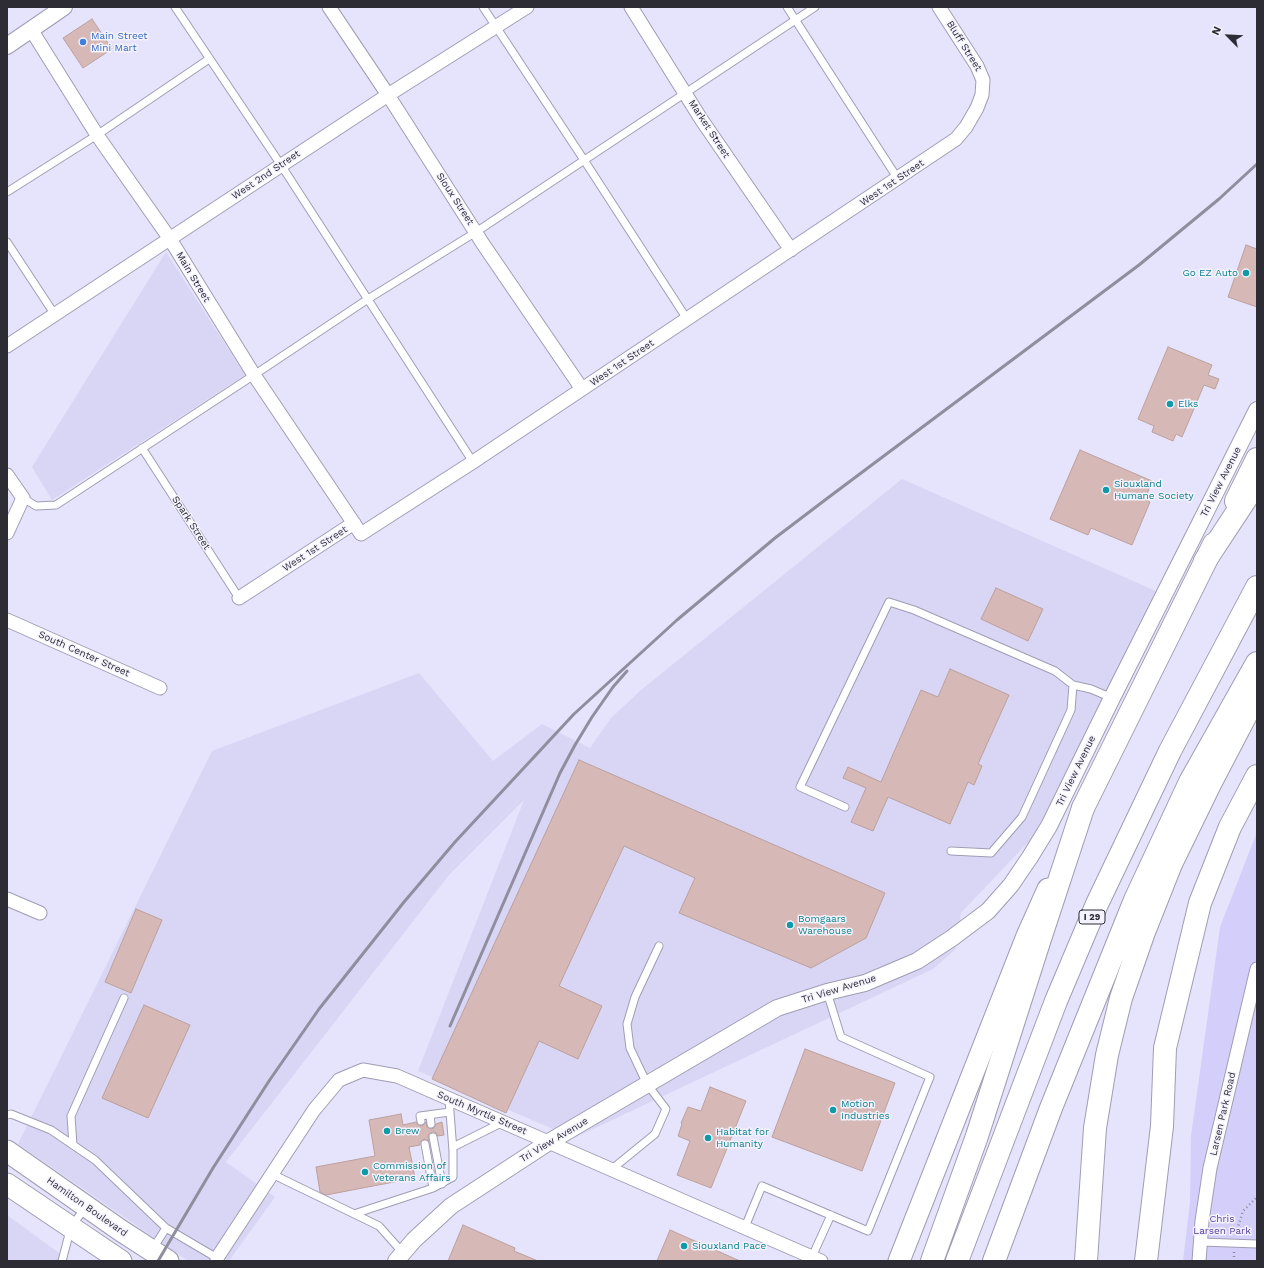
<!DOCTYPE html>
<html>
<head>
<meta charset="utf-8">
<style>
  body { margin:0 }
  #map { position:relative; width:1264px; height:1268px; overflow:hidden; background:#e6e3fc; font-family:"Work Sans",sans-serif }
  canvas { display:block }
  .frame { position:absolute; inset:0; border:8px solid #2d2c35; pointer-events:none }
  .north { position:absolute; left:1208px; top:16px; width:40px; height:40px; -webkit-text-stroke:3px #f4f2fd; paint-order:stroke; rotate:294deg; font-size:11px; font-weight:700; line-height:16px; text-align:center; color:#2d2c35 }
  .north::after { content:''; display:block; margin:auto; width:14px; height:18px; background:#2d2c35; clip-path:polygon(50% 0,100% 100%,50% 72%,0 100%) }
</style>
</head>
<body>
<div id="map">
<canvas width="1264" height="1268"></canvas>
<div class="frame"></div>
<div class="north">N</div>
</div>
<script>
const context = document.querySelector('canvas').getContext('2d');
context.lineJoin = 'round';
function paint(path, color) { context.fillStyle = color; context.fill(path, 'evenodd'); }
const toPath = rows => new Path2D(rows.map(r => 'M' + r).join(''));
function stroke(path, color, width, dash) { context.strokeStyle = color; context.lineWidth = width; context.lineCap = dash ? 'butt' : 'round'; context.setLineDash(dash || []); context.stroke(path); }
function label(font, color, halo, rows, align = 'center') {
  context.font = font + ' "Work Sans",sans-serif'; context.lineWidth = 3; context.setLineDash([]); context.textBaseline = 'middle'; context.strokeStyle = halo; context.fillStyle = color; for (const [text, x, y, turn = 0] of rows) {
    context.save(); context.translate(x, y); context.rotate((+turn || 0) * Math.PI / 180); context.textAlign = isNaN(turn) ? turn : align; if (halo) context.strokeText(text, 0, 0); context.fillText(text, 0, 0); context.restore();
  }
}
paint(toPath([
  [166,252,245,375,52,500,32,467],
  [902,479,1158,592,1033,837,961,913,956,949,933,969,574,1138,418,1071,524,800,449,875,226,1162,275,1197,229,1261,188,1261,18,1144,212,751,419,673,493,761,542,724,590,748,611,718,641,690],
  [7,1215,70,1261,7,1261]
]), '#d9d6f5');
paint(toPath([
  [1257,832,1257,1261,1183,1261,1190,1202,1191,1136,1220,927]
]), '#d4cffa');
const building = toPath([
  [92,19,112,49,83,68,63,38,92,19],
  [1246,245,1257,249,1257,307,1228,297,1246,245],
  [1168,347,1212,365,1208,375,1219,379,1215,389,1204,385,1182,437,1176,434,1173,441,1152,432,1154,426,1138,419,1168,347],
  [1080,450,1152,481,1145,499,1150,502,1132,545,1091,528,1088,535,1050,519,1080,450],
  [996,588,1043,609,1028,641,981,619,996,588],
  [950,669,1009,695,978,764,982,766,974,785,968,782,950,824,888,797,873,831,851,822,866,788,843,778,848,767,881,782,921,690,938,697,950,669],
  [579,760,885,893,866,938,811,968,679,913,695,878,624,846,559,986,602,1006,578,1059,539,1041,506,1113,432,1079,579,760],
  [136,909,162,920,131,993,105,982,136,909],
  [144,1005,190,1025,148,1118,102,1098,144,1005],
  [805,1049,895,1083,862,1171,772,1137,805,1049],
  [710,1087,746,1101,711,1188,677,1175,690,1141,678,1136,682,1124,681,1123,688,1107,701,1111,710,1087],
  [401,1114,403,1125,416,1122,418,1125,422,1126,426,1122,427,1127,431,1129,434,1128,436,1124,442,1122,444,1135,438,1136,435,1132,432,1132,428,1135,429,1141,424,1139,420,1142,420,1145,409,1147,415,1178,326,1195,320,1192,316,1167,375,1156,369,1120,401,1114],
  [463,1225,515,1248,514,1251,538,1261,448,1261,463,1225],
  [670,1230,740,1261,657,1261,670,1230]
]);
paint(building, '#d6b9b6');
stroke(building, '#bca09d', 1);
const service = toPath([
  [175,7,281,165,473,462],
  [483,7,584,160,687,319],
  [787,7,898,179],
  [7,192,97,135,209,59],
  [7,242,55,315],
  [142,448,239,598],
  [23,498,36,506,56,505,254,375,368,299,476,232,815,7],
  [1073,685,1091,689,1112,698],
  [845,807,800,787,889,602,914,610,1055,671,1073,685,1071,710,1022,817,991,853,951,851],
  [7,1115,11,1114,51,1130,95,1160,166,1228,217,1258],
  [430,1115,431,1124],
  [421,1121,420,1116,450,1112],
  [433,1137,442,1184],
  [425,1144,433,1188],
  [73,1145,71,1116,124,998],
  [453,1147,503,1122],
  [612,1169,655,1134,666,1109,647,1084,630,1048,627,1024,635,997,659,946],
  [272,1174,379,1226,403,1253],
  [354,1214,433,1188,453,1177,453,1151,449,1099],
  [745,1227,762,1186,868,1231,930,1077,841,1037,827,992],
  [1201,1242,1257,1244],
  [152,1250,166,1228],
  [811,1259,831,1215],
  [62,1261,71,1227,85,1208]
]);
const minor = toPath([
  [329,7,388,95,483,244,582,389],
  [631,7,701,119,791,250],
  [32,31,97,135,170,239,254,375,361,534,473,462,956,139,966,127,977,108,982,95,983,80,977,66,939,7],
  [7,346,388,95,527,7],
  [7,475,23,498,7,533],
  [239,598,354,523],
  [7,620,160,688],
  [7,899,40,913],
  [217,1258,314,1110,339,1080,363,1070,397,1076,821,1261],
  [1199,1261,1202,1221,1210,1168,1257,969]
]);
const tertiary = toPath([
  [7,46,64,7],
  [396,1261,414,1240,451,1206,549,1142,777,1008,827,992,865,983,917,961,952,938,988,911,1011,885,1030,857,1049,826,1112,698,1257,410]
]);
const primary = toPath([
  [7,1151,120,1230,168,1261],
  [7,1184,121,1261],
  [899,1261,1027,936,1048,889]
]);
const trunk = toPath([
  [1236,501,1257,459],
  [1083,808,1214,544],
  [1146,1261,1162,1126,1165,1048,1200,903,1230,827,1257,776]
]);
const motorway = toPath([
  [1205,561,1257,482],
  [932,1261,977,1136,1039,942,1083,808],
  [957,1261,1056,1001,1097,904,1170,751,1257,587],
  [994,1261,1051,1108,1135,900,1190,782,1257,663],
  [1086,1261,1095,1128,1107,1055,1121,998,1144,932,1171,864,1210,784,1257,694]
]);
stroke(service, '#9f9db4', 9);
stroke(minor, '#9f9db4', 15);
stroke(tertiary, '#9f9db4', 18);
stroke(primary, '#9f9db4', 23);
stroke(trunk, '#9f9db4', 24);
stroke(motorway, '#9f9db4', 24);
stroke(toPath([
  [1236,1233,1243,1211,1257,1197],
  [1234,1261,1234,1252]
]), '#908ea0', 2.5, [1, 3]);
stroke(service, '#fff', 7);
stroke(minor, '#fff', 13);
stroke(tertiary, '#fff', 16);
stroke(primary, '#fff', 21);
stroke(trunk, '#fff', 22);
stroke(motorway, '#fff', 22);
stroke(toPath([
  [450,1026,560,773,575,745,592,717,613,687,627,671],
  [158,1261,213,1168,269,1081,319,1009,404,902,455,842,574,714,677,620,775,538,829,497,1139,265,1219,199,1257,164]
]), '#8f8d9e', 3);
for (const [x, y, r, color] of [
  [83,42,4,"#3f7fe0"],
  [1246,273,4,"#0f9aa8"],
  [1170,404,4,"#0f9aa8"],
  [1106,490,4,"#0f9aa8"],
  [790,925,4,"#0f9aa8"],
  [833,1110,4,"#0f9aa8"],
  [387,1131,4,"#0f9aa8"],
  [708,1138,4,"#0f9aa8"],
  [365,1172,4,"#0f9aa8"],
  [684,1246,4,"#0f9aa8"]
]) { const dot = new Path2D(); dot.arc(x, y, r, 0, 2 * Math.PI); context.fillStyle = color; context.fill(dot); stroke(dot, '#f4f2fd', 1.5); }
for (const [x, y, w] of [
  [1092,917,26]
]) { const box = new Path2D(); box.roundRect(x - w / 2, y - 7, w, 14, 3); context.fillStyle = '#f4f2fd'; context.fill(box); stroke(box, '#2d2c35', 1); }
label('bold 9px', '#2d2c35', null, [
  ["I 29",1092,917]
]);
label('10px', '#366cbe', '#f4f2fd', [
  ["Main Street",91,36],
  ["Mini Mart",91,48]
], 'left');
label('10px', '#2d2c35', '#f4f2fd', [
  ["Bluff Street",964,46,58],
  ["Market Street",709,129,57],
  ["West 2nd Street",266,175,-34],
  ["West 1st Street",892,183,-34],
  ["Sioux Street",455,199,57],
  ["Main Street",193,277,59],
  ["West 1st Street",622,363,-34],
  ["Tri View Avenue",1221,482,-63],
  ["Spark Street",191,523,57],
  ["West 1st Street",315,549,-33],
  ["South Center Street",84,654,24],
  ["Tri View Avenue",1076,771,-64],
  ["Tri View Avenue",839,989,-17],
  ["South Myrtle Street",482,1113,23],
  ["Larsen Park Road",1223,1114,-77],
  ["Tri View Avenue",554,1140,-31],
  ["Hamilton Boulevard",87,1207,35]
]);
label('10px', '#0d838f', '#f4f2fd', [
  ["Go EZ Auto",1238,273,"right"],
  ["Elks",1178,404],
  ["Siouxland",1114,484],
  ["Humane Society",1114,496],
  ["Bomgaars",798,919],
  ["Warehouse",798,931],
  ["Motion",841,1104],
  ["Industries",841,1116],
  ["Brew",395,1131],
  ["Habitat for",716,1132],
  ["Humanity",716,1144],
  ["Commission of",373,1166],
  ["Veterans Affairs",373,1178],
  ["Siouxland Pace",692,1246]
], 'left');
label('10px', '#553b9d', '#f4f2fd', [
  ["Chris",1222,1219],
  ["Larsen Park",1222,1231]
]);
</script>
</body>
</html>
